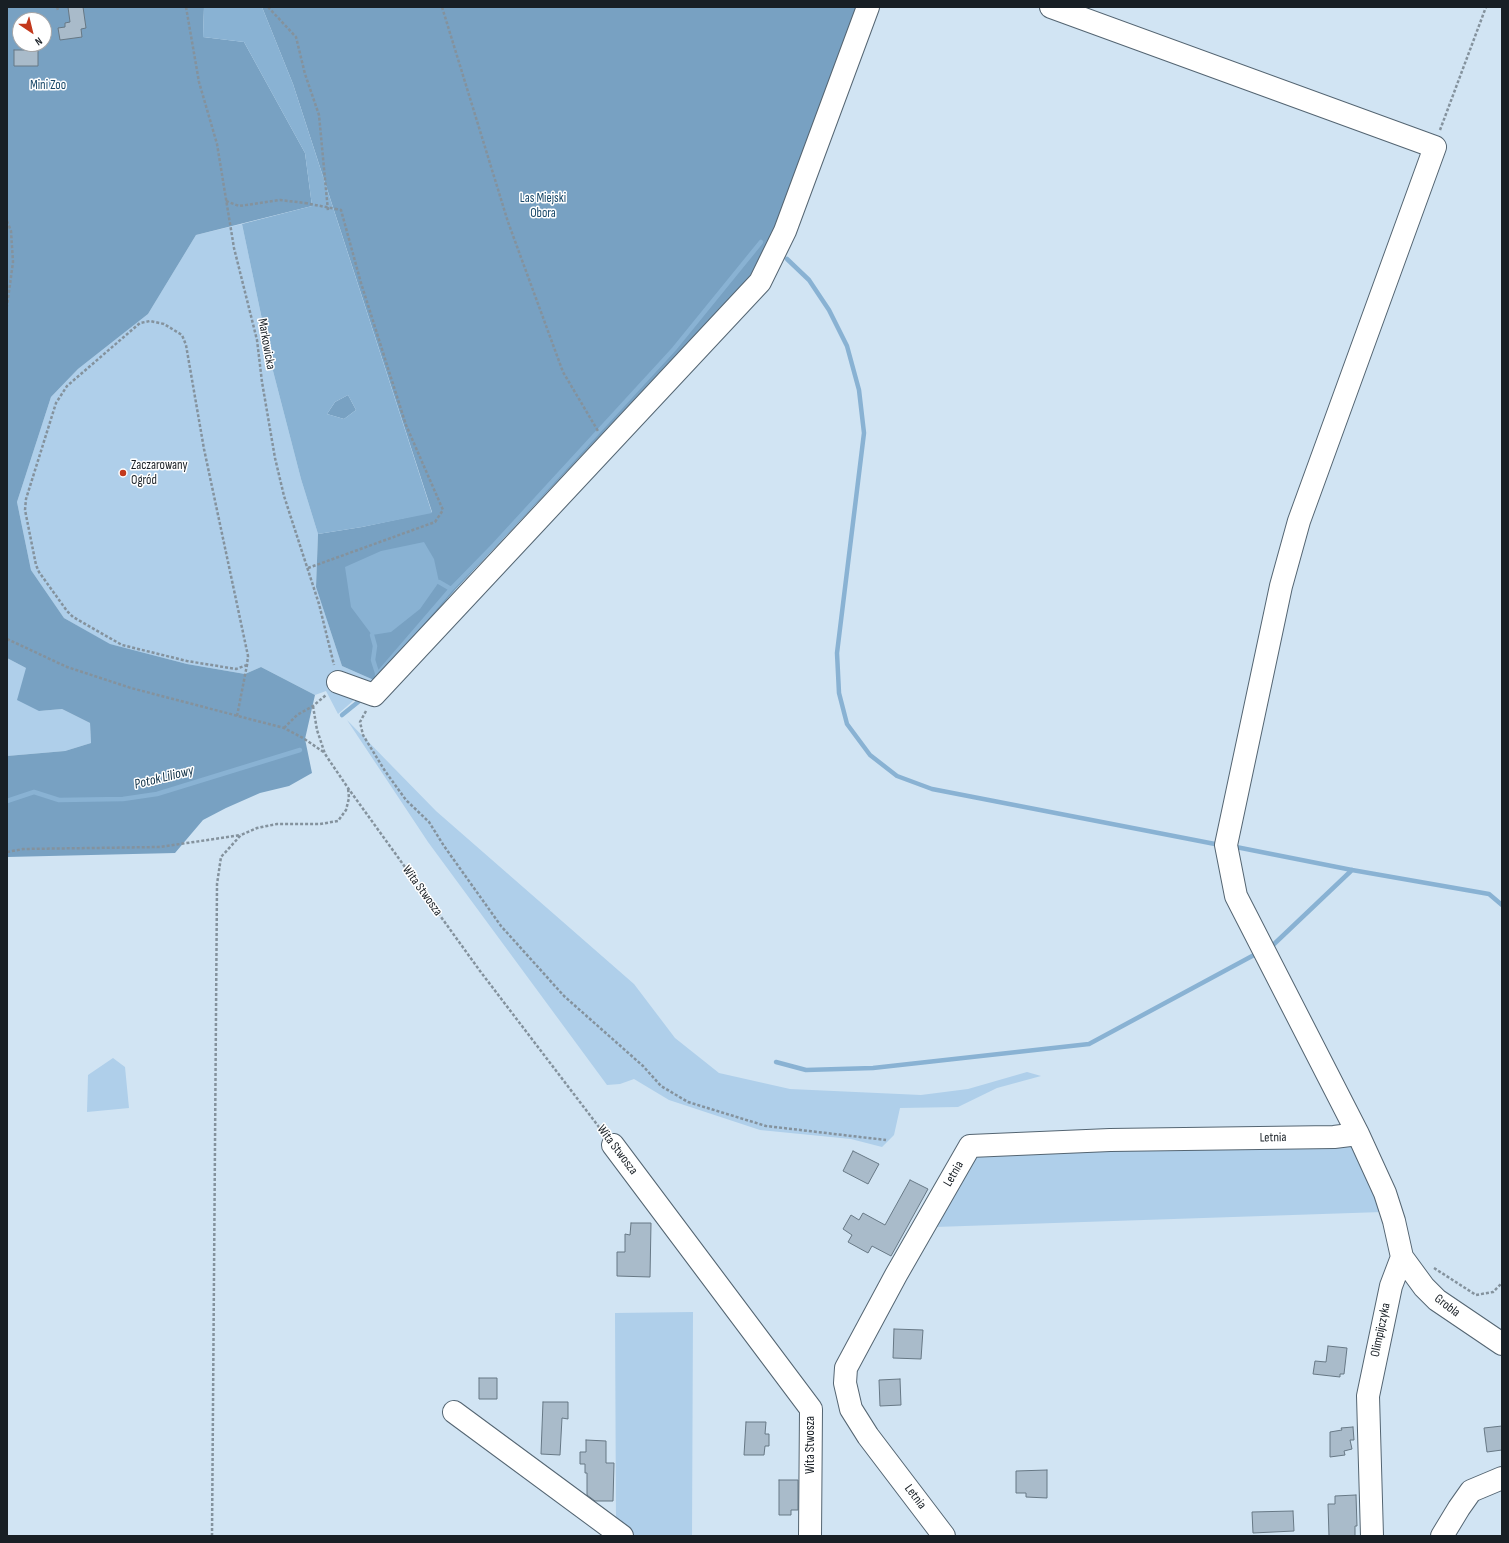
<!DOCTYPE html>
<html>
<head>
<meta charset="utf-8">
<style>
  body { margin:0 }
  #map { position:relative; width:1509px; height:1543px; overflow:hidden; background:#d1e4f3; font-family:"Sofia Sans Condensed",sans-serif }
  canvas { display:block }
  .frame { position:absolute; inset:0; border:8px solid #181f25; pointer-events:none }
  .north { position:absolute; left:12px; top:12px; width:40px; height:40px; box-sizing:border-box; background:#fff; border:1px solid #a3a5a8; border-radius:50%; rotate:145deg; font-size:11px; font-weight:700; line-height:16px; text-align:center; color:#181f25 }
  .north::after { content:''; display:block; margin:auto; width:14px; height:18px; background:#c3391d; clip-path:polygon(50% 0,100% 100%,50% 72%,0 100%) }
</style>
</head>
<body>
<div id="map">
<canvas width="1509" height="1543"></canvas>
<div class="frame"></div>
<div class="north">N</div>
</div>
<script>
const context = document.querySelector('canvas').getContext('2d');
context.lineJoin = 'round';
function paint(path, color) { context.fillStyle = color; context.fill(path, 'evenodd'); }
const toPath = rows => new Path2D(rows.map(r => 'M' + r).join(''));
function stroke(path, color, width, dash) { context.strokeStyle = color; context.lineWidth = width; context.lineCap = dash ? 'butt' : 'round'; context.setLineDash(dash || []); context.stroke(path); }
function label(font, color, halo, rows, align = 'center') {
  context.font = font + ' "Sofia Sans Condensed",sans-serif'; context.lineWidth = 3; context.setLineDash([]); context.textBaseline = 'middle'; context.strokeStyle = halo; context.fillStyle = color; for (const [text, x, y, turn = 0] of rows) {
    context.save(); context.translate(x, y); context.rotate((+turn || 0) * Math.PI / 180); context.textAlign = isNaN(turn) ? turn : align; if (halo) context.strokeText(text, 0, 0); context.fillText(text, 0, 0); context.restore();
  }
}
paint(toPath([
  [242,224,272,367,301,479,318,534,316,587,342,666,376,681,338,714,326,691,315,695,261,667,245,674,187,664,109,644,64,618,31,570,17,502,51,397,78,369,148,314,196,235],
  [7,658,26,668,39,711,62,709,90,723,91,743,65,751,7,756],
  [347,720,436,811,634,984,675,1038,719,1073,790,1089,921,1095,968,1089,1027,1072,1041,1076,997,1088,958,1107,900,1108,894,1135,882,1147,851,1139,760,1130,669,1100,634,1079,620,1084,607,1085,428,842],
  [113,1058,125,1067,129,1108,87,1112,88,1075],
  [1351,1144,1382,1212,935,1227,979,1152],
  [693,1312,692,1536,633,1536,616,1523,615,1313]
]), '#afcfea');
paint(toPath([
  [7,7,204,7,203,37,244,42,305,153,312,206,196,235,148,314,78,369,51,397,17,502,31,570,64,618,110,644,187,664,245,674,261,667,315,695,305,739,312,773,289,786,260,793,226,808,203,820,175,853,7,857,7,756,65,751,91,743,90,723,62,709,39,711,17,700,26,668,7,658],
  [20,20,44,20,44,44,20,44],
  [262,7,860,7,786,238,455,590,376,681,342,666,316,587,318,534,362,527,432,512,293,84],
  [348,395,356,410,344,419,327,414,335,402]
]), '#78a1c2');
paint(toPath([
  [204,7,262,7,293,84,432,513,362,527,318,534,301,479,272,367,242,224,312,206,305,153,244,42,203,37],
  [348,395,356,410,344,419,327,414,335,402],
  [424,542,434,559,439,582,420,609,391,632,372,635,351,607,345,567,381,551]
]), '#89b2d3');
stroke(toPath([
  [787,259,809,280,829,310,847,346,859,390,864,433,837,653,839,693,847,724,870,755,897,776,932,789,1215,844],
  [439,582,451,589,494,545,674,349,761,242],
  [372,635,375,646,373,660,378,676],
  [377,675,451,589],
  [342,715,363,698],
  [7,801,34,792,59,800,123,799,157,794,300,750],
  [1236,847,1352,870,1489,894,1502,905],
  [1272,946,1352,870],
  [776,1062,806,1070,873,1068,1089,1044,1254,955]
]), '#89b2d3', 4.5);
const building = toPath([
  [68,7,83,7,86,28,81,29,82,37,60,40,58,28,65,27,65,23,70,22,68,7],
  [14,50,38,50,38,66,14,66,14,50],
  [853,1151,879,1164,868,1184,843,1171,853,1151],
  [910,1180,928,1189,891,1256,872,1246,868,1253,848,1242,852,1235,843,1229,851,1215,859,1220,863,1213,885,1225,910,1180],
  [631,1223,651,1223,650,1277,617,1276,617,1252,625,1252,625,1234,630,1235,631,1223],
  [894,1329,923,1330,921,1359,893,1358,894,1329],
  [1328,1346,1347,1348,1344,1374,1340,1374,1340,1377,1313,1374,1315,1361,1326,1362,1328,1346],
  [479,1378,497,1378,497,1399,479,1399,479,1378],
  [900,1379,901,1405,880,1406,879,1380,900,1379],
  [543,1402,568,1402,568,1419,562,1418,560,1455,541,1454,543,1402],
  [746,1422,766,1422,765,1434,769,1434,769,1446,765,1446,764,1455,744,1455,746,1422],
  [1502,1426,1502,1450,1487,1452,1484,1428,1502,1426],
  [1353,1427,1354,1440,1350,1440,1352,1449,1344,1451,1345,1455,1330,1457,1330,1432,1342,1430,1341,1428,1353,1427],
  [586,1440,606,1441,606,1463,614,1463,613,1501,595,1501,587,1495,587,1473,585,1473,585,1464,580,1464,580,1452,586,1452,586,1440],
  [1047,1470,1047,1498,1026,1497,1026,1493,1016,1493,1016,1471,1047,1470],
  [779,1480,798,1480,798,1510,791,1510,791,1515,779,1515,779,1480],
  [1356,1495,1357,1526,1355,1526,1355,1536,1329,1536,1328,1504,1335,1504,1335,1496,1356,1495],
  [1293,1511,1294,1531,1253,1533,1252,1512,1293,1511]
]);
paint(building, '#a9bbca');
stroke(building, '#677885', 1);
const minor = toPath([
  [1051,7,1435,147,1299,521,1281,586,1226,845,1236,896,1358,1134,1385,1193,1394,1221,1402,1257,1391,1286,1368,1396,1372,1536],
  [338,682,374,695,760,282,785,231,868,7],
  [613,1145,811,1409,810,1536],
  [1402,1257,1424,1287,1437,1300,1502,1344],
  [454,1412,622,1536],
  [944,1536,868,1436,851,1409,845,1383,846,1368,896,1275,970,1146,1110,1140,1334,1137,1358,1134],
  [1442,1536,1459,1508,1471,1491,1502,1478]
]);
stroke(minor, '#546572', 24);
stroke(toPath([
  [57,7,58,10],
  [186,7,199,82,217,144,234,248,257,340,262,382,275,458,284,496,319,604,334,665],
  [268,7,296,37,305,74,319,115,328,211],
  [442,7,508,222,563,372,598,431],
  [1440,130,1486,7],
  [226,201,239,206,280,200,305,203],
  [7,221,11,231,13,262,7,306],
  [308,568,435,522,443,510,406,425,361,283,341,210,336,209],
  [7,639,67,667,131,688,284,728,303,738,325,753],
  [313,706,317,730,325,754,348,788,480,971,602,1131],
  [366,711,360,722,363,735,385,771,406,800,429,822,444,846,501,926,564,996,643,1066,661,1086,688,1102,766,1126,886,1140],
  [237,716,247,665,248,656,204,449,186,345,182,335,164,324,150,321,140,323,67,386,56,403,26,499,25,510,36,565,39,572,67,611,73,617,122,645,187,661,236,669,247,665],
  [284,728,297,715,313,706,326,695],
  [7,852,23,849,160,847,241,835],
  [1434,1268,1476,1295,1493,1292,1502,1283],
  [212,1536,217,884,221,857,241,835,257,828,277,824,320,824,338,821,346,810,349,798,348,788]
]), '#84929d', 2.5, [3, 2]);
stroke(minor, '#fff', 22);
stroke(toPath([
  [305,203,336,209]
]), '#84929d', 2.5, [3, 2]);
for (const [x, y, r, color] of [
  [123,473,4,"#c3391d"]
]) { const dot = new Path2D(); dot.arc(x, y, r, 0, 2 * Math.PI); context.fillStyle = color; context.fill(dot); stroke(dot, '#fff', 1.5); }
label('13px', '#184869', '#fff', [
  ["Mini Zoo",48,86],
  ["Las Miejski",543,199],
  ["Obora",543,214]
]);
label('13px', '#181f25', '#fff', [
  ["Markowicka",266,344,80],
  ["Wita Stwosza",422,891,54],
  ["Letnia",1273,1138,-1],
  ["Wita Stwosza",617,1150,53],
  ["Letnia",954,1174,-60],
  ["Grobla",1447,1306,37],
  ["Olimpijczyka",1381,1330,-78],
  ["Wita Stwosza",811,1445,-90],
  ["Letnia",915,1497,53]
]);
label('13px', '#181f25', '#fff', [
  ["Zaczarowany",131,466],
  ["Ogród",131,481]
], 'left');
label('italic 14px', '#0a2c43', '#fff', [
  ["Potok Liliowy",164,778,-14]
]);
</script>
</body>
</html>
